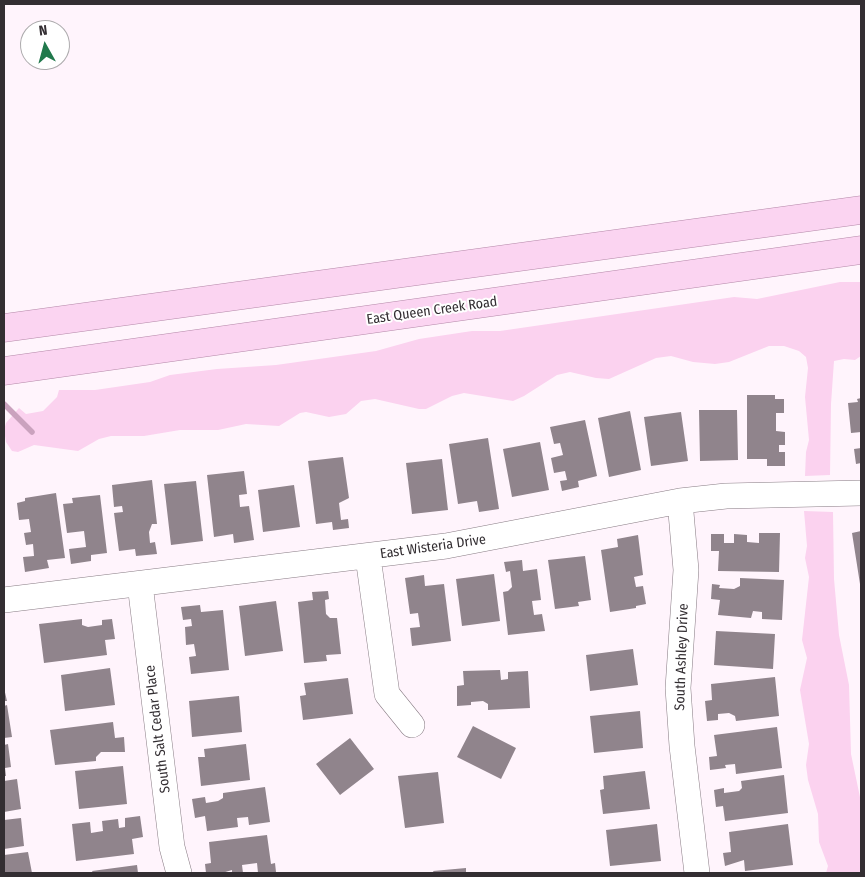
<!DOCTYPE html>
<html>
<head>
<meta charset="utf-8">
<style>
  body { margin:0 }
  #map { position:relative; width:865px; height:877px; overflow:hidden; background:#fff4fc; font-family:"Fira Sans Condensed",sans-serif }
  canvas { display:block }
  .frame { position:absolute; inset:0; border:5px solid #332e32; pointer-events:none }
  .north { position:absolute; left:20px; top:20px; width:50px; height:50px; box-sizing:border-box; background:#fff; border:1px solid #adabad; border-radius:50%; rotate:353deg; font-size:14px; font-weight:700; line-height:20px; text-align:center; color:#332e32 }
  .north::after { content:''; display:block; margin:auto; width:18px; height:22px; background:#21794c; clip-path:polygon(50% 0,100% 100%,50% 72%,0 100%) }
</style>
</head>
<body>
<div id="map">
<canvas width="865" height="877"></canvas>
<div class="frame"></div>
<div class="north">N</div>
</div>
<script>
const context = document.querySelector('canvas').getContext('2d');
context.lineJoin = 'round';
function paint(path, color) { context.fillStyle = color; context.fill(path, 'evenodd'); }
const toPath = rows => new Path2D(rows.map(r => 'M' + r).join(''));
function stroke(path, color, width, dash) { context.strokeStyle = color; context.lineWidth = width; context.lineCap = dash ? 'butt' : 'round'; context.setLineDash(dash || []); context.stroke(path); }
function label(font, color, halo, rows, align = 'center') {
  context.font = font + ' "Fira Sans Condensed",sans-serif'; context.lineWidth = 4; context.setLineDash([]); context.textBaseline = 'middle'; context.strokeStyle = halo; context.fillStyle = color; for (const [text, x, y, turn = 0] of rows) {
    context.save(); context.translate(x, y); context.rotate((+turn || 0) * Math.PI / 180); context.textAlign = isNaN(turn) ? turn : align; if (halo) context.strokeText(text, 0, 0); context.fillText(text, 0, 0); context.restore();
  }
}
paint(toPath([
  [840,282,861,282,861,356,855,360,844,359,834,361,831,404,830,475,805,476,806,452,809,440,805,397,808,368,806,357,799,351,784,346,769,346,729,362,715,364,693,362,671,356,656,358,609,379,596,378,570,372,557,375,524,396,513,401,464,393,452,396,426,409,419,409,375,399,361,401,346,414,329,417,306,412,300,413,279,426,246,424,218,430,180,430,144,436,111,436,99,439,78,451,34,445,18,452,12,451,6,442,4,430,6,423,19,408,26,414,43,411,57,397,59,390,95,390,150,382,170,375,217,369,276,365,376,351,419,339,472,331,500,331,734,297,757,299],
  [804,511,833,512,834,579,839,635,849,685,851,754,861,802,861,873,826,873,828,866,819,842,818,814,808,780,806,765,809,744,800,690,807,658,802,640,809,577,805,558,807,546]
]), '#fbd2ef');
stroke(toPath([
  [4,404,32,432]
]), '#caa2be', 5.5);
paint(toPath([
  [747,395,775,395,775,399,784,399,784,413,776,413,776,431,785,432,785,445,779,445,779,452,785,452,785,466,767,466,767,459,747,459],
  [861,398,861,432,851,433,848,403,858,402,857,399],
  [699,410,737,410,738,460,700,461],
  [630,411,641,470,609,477,598,418],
  [681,412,688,461,651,466,644,417],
  [585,420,597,476,578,481,579,487,562,491,560,481,567,480,565,471,554,473,551,458,563,455,560,443,554,444,550,427],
  [488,438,499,509,479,512,477,501,458,504,449,444],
  [540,442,549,490,512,497,503,449],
  [861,448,861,463,856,464,854,449],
  [343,457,349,498,339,503,341,520,348,519,349,528,333,530,332,522,316,524,308,461],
  [442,459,448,510,412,514,406,463],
  [244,471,247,494,239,495,240,507,249,506,254,540,234,543,233,534,214,537,207,475],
  [152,480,157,524,152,524,149,532,150,543,155,542,157,554,136,556,135,549,119,551,114,513,123,512,122,506,114,507,112,485],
  [196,481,203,541,171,545,164,484],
  [294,485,300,527,263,532,258,490],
  [56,493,65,558,47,560,49,568,25,572,23,557,34,556,33,544,26,545,24,533,31,532,29,519,19,520,17,503,25,501,25,498],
  [100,495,107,553,91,555,91,561,71,564,69,549,86,547,84,531,67,533,63,504,73,503,72,498],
  [861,531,861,584,860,584,852,533],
  [759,533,780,533,779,572,718,571,719,551,711,551,711,534,724,534,724,543,734,543,734,534,747,535,747,542,759,543],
  [638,535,643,575,634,577,636,587,643,586,646,604,636,606,636,608,610,612,601,550,618,547,617,539],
  [585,556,591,600,578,602,579,606,555,609,548,560],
  [522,560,523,571,537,569,541,600,532,601,534,615,542,614,545,631,508,635,503,592,508,591,512,587,510,571,506,572,504,562],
  [494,574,500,621,462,626,456,579],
  [424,575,425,586,444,584,451,641,412,646,410,628,420,627,418,613,410,614,405,578],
  [740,578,784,580,782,620,762,619,762,612,753,611,751,618,718,615,720,600,711,599,712,584,720,585,719,588,734,589,740,586],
  [328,591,329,599,325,600,326,614,330,618,337,618,341,654,326,655,327,661,304,663,298,602,313,600,312,592],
  [276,601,283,651,245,656,239,606],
  [200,605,201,612,223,610,229,670,191,674,189,657,196,656,194,644,186,645,185,627,192,626,191,619,183,620,181,607],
  [82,619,82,625,88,627,102,625,102,620,112,619,115,639,105,640,107,655,44,663,39,624],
  [716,631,775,634,773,669,714,665],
  [633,649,638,685,590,691,586,655],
  [110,668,115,705,65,711,61,675],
  [500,670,501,680,508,679,508,672,528,671,530,708,488,710,488,704,483,701,471,702,471,705,457,706,457,686,464,685,463,671],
  [775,677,779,716,736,721,735,716,729,713,718,714,718,720,707,721,705,701,712,700,711,684],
  [348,678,353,714,303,720,300,696,306,695,304,683],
  [4,688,7,701,4,701],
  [239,696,242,732,192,737,189,701],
  [7,705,12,737,4,738,4,706],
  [640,711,643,748,594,753,590,716],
  [113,722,115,738,124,737,125,752,101,752,96,757,96,761,55,765,50,730],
  [473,726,516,748,501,779,457,757],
  [777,727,782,768,736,774,735,764,725,765,726,768,710,770,709,757,717,756,714,735],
  [350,738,374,769,340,795,316,764],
  [8,744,11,767,5,768,6,776,4,776,4,745],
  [246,744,250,780,201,786,198,757,205,757,204,749],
  [123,766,127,804,79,809,75,771],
  [645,771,650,809,603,814,600,790,604,789,603,776],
  [438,772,444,823,405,828,398,776],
  [784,775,788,813,725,821,723,806,716,807,714,790,724,788,724,793,739,791,742,788,741,781],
  [17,779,21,809,4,812,4,781],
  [265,787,270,822,249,825,248,817,237,818,238,827,207,831,205,816,195,818,192,799,205,797,206,803,218,801,223,798,223,793],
  [140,816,143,837,132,839,134,854,76,861,72,824,90,822,91,833,103,831,102,821,118,819,119,828,125,827,125,818],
  [21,818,24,846,4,849,4,820],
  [657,824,661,861,610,866,606,830],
  [788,824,793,865,745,871,744,860,725,866,723,853,731,852,729,832],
  [267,835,271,864,275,863,276,872,258,873,257,863,242,865,243,873,232,873,232,870,222,873,206,873,205,864,211,863,209,842],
  [28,852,32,873,4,873,4,855],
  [137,865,138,873,93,873,92,871],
  [466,868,466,873,434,873,433,871]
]), '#90848c');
const minor = toPath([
  [680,501,686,570,678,688,682,746,697,873],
  [368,557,387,694,412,725],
  [140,584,172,847,179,873],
  [4,600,446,546,680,501,726,496,861,493]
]);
const major = toPath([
  [4,328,861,210],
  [4,371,861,250]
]);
stroke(minor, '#887c84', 26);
stroke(major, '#b488a8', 29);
stroke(minor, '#fff', 25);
stroke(major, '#fbd4f1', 28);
label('14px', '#332e32', '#fff', [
  ["East Queen Creek Road",432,311,-8],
  ["East Wisteria Drive",433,547,-8],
  ["South Ashley Drive",682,657,-88],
  ["South Salt Cedar Place",158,729,-97]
]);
</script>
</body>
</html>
